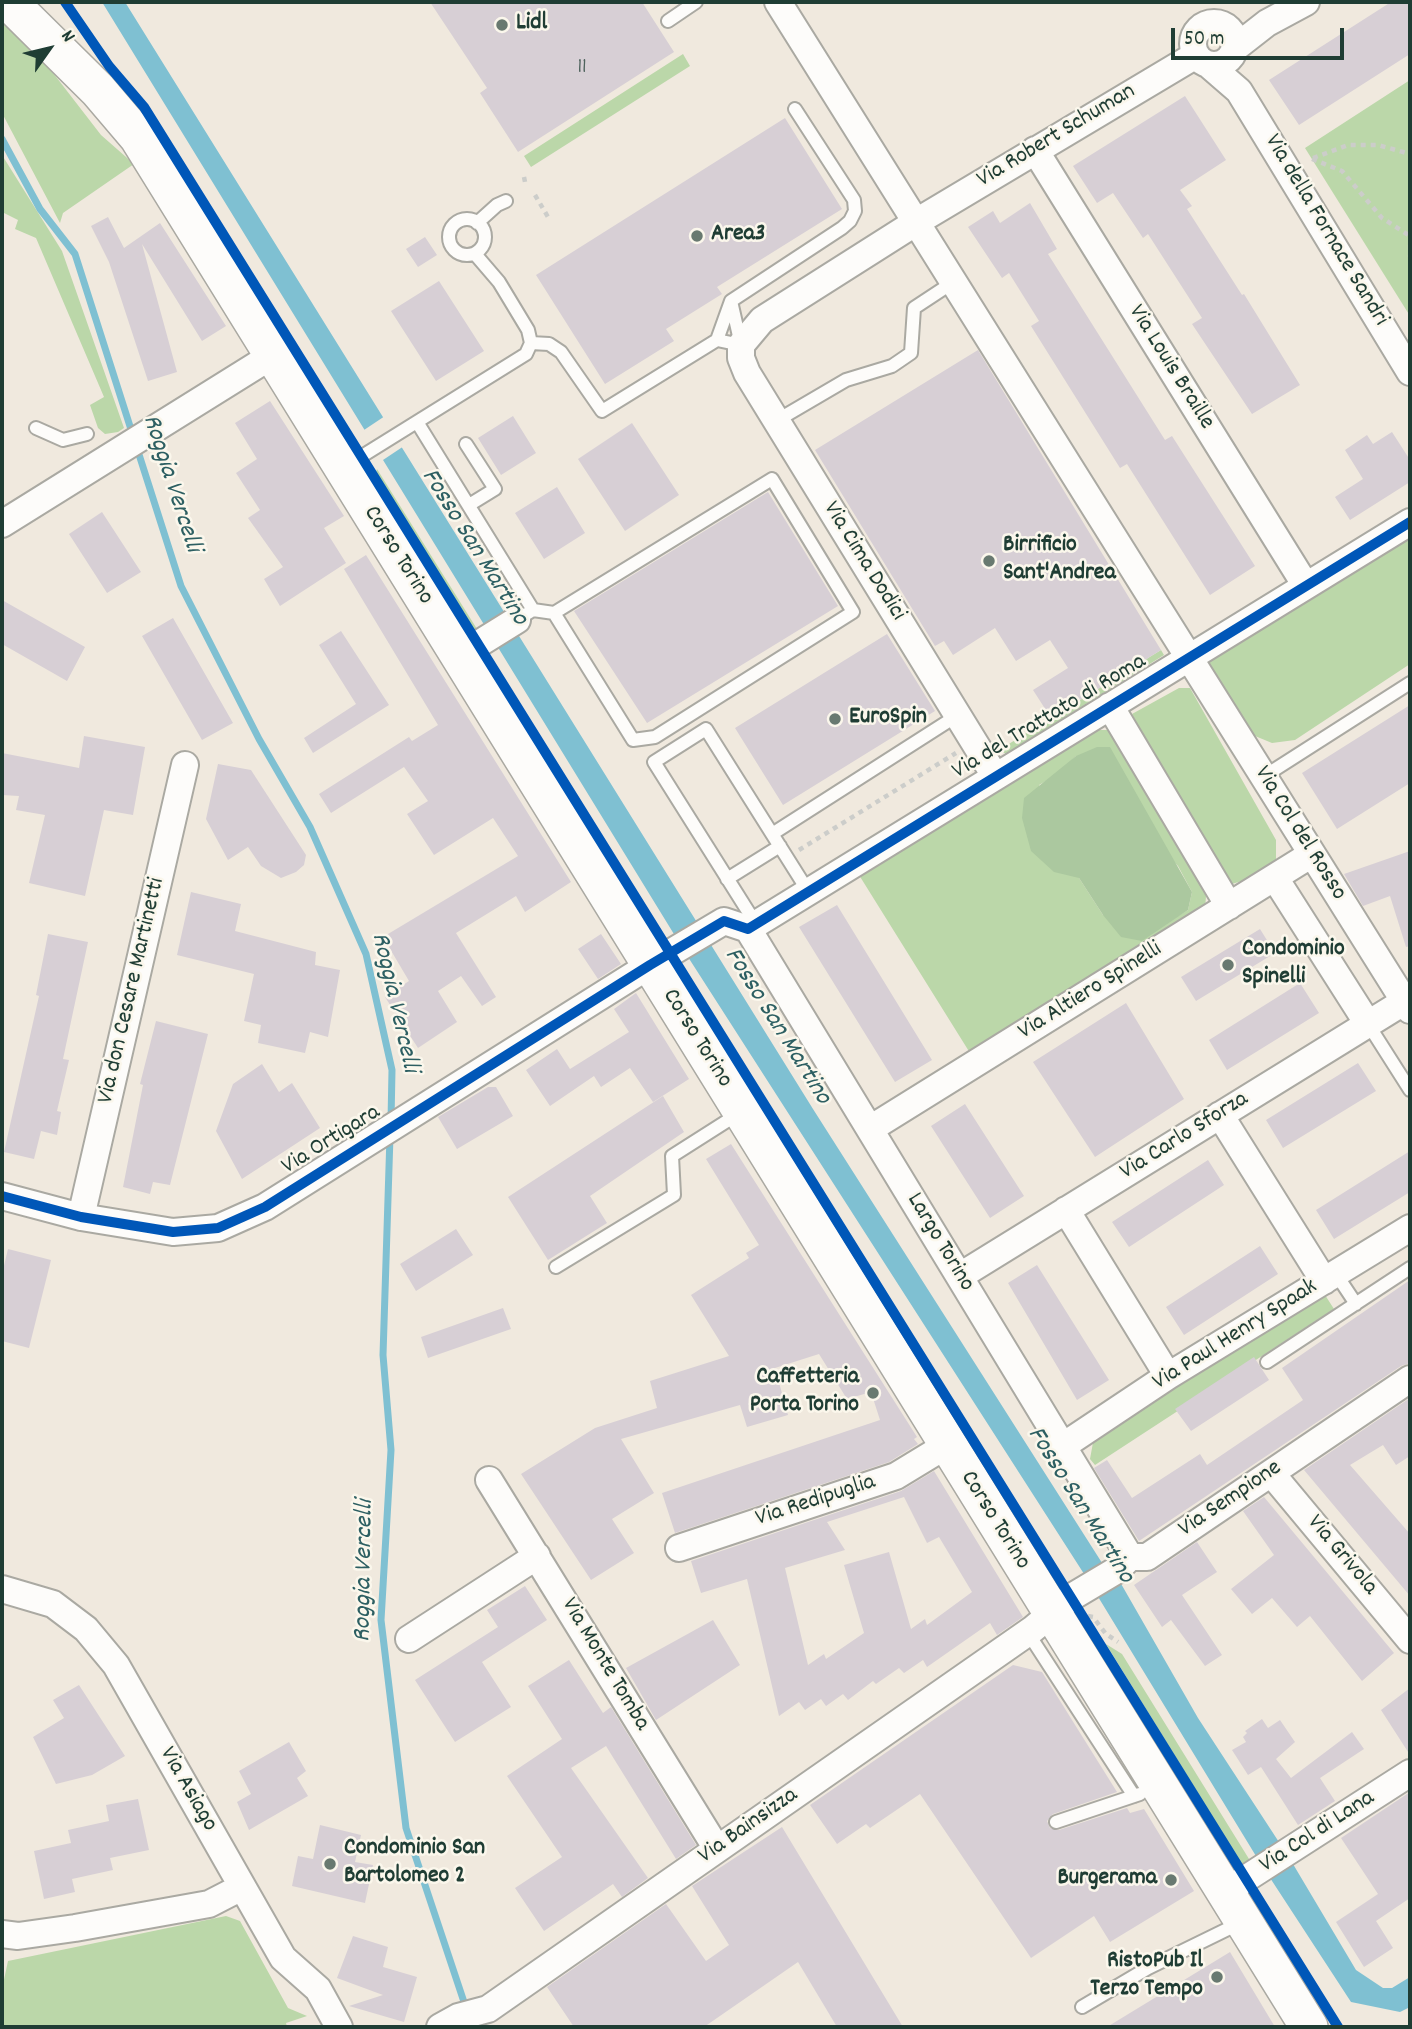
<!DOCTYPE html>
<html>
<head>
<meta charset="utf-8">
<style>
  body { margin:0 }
  #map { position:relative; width:1412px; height:2029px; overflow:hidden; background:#f0e9de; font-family:Dekko,sans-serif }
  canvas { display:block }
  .frame { position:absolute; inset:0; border:4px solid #1f3d34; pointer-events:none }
  .north { position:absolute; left:14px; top:14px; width:70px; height:70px; -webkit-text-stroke:5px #fbf7ec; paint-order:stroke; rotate:56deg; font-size:19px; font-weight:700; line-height:28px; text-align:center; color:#1f3d34 }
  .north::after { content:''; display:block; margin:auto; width:24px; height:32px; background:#1f3d34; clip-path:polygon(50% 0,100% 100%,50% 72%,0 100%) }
  .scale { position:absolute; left:1171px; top:28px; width:173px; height:32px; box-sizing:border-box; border:4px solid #1f3d34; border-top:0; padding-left:9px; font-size:21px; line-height:24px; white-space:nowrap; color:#1f3d34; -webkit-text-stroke:5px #fbf7ec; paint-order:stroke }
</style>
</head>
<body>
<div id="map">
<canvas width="1412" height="2029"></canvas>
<div class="frame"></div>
<div class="north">N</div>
<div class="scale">50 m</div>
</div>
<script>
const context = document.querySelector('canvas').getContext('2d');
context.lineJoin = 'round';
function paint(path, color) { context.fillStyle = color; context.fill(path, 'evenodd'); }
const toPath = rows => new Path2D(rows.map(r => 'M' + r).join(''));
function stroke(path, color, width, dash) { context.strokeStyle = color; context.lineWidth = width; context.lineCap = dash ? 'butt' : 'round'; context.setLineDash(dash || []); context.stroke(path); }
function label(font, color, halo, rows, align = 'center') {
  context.font = font + ' Dekko,sans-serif'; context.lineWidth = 5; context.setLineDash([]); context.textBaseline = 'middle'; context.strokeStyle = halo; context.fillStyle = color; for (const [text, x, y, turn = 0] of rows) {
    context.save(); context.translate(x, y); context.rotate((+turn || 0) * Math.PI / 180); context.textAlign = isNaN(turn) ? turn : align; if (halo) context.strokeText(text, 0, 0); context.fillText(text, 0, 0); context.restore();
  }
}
paint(toPath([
  [2,22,50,69,101,135,134,164,63,213,60,223,2,113],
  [683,54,690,66,531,167,524,156],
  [1410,80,1410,316,1305,148],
  [2,155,62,251,124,428,118,432,105,434,98,428,90,405,104,397,36,238,15,229,18,220,2,212],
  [377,469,477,629,475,631,376,472],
  [1410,538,1410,664,1295,740,1272,743,1255,736,1233,709,1207,660],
  [1161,650,1164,655,1006,754,999,750],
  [1179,688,1190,688,1276,840,1276,862,1248,879,1232,884,1218,871,1132,714],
  [1092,730,1110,730,1119,741,1206,896,1205,910,970,1053,859,875],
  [1076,756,1178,866,1192,892,1188,910,1168,922,1103,915,1079,878,1039,785,1058,774],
  [1325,1295,1334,1309,1095,1465,1090,1459,1094,1437],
  [1106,1644,1122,1654,1254,1867,1244,1868],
  [226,1916,240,1921,288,2008,307,2016,286,2023,287,2027,2,2027,2,1989,8,1961]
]), '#bbd7a9');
paint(toPath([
  [1097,747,1110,747,1192,892,1188,910,1142,941,1121,937,1103,915,1079,878,1054,872,1031,851,1022,818,1024,798,1076,756]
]), '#abc89f');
paint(toPath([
  [102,2,125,2,813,1109,1104,1566,1116,1575,1198,1718,1290,1859,1356,1970,1383,1988,1392,1988,1410,1977,1410,2007,1400,2012,1351,2002,1259,1861,1086,1577,688,957]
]), '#7fc0d2');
paint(toPath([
  [385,416,404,446,380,462,361,432]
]), '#f0e9de');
stroke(toPath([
  [2,139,40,209,75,254,181,586,259,739,310,827,366,954,392,1070,391,1121],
  [390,1136,383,1355,391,1450,381,1620,406,1828,466,2008]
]), '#7fc0d2', 7);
paint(toPath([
  [430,2,642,2,674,52,518,152,480,93,487,88],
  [1391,2,1410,2,1410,54,1299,125,1269,80],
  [1185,96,1226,160,1180,190,1192,206,1187,209,1242,295,1244,294,1300,385,1252,414,1192,324,1202,318,1148,234,1143,238,1113,193,1097,203,1073,166],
  [785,118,842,209,717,287,722,294,666,329,674,341,605,384,536,275],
  [1030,203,1057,249,1048,254,1165,440,1172,436,1255,566,1210,595,1127,464,1120,468,1031,326,1039,321,1009,273,1002,278,968,227,993,211,1000,223],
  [108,217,124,248,160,223,226,326,202,341,142,244,177,372,148,381,109,262,91,226],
  [425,237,437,255,418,267,406,249],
  [439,281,484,351,436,381,391,311],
  [978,350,1161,650,1051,718,1033,690,1068,668,1050,640,1016,661,995,628,953,655,944,641,935,646,815,450],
  [270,401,344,516,324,528,346,563,280,606,264,579,283,567,248,518,260,510,236,473,257,459,235,423],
  [513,416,536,453,501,475,478,438],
  [632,423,679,495,625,531,578,459],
  [1392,432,1410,460,1410,482,1350,520,1335,497,1363,479,1345,450,1367,435,1373,444],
  [557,487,585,533,544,559,515,513],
  [768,492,838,606,647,723,574,611],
  [102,512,141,572,107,593,69,534],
  [366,555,571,882,525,912,516,896,456,933,496,997,482,1006,461,976,438,991,457,1022,418,1048,385,997,409,981,383,937,518,856,493,818,434,855,407,814,428,801,404,767,331,813,319,794,409,737,412,741,438,725,344,569],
  [2,600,85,647,67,681,2,644],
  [173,618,233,723,202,740,142,636],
  [341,631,389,705,313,753,304,738,356,704,319,645],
  [887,634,935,711,783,805,735,728],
  [1410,705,1410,783,1337,829,1302,773],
  [84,736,145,747,133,815,104,810,85,896,29,883,45,815,16,810,19,796,2,795,2,753,79,768],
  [218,764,251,770,306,855,304,865,296,872,281,878,261,866,248,847,228,860,206,819],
  [1410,851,1410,946,1406,947,1390,896,1363,906,1344,874],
  [191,892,241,904,235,931,316,952,315,965,340,970,328,1037,310,1032,305,1053,258,1043,261,1025,244,1021,254,974,177,955],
  [837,905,932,1060,895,1082,799,927],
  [1260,929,1275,953,1196,1001,1181,977],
  [48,934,88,942,63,1059,69,1060,57,1111,61,1112,57,1135,41,1131,34,1159,4,1152,39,996,36,995],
  [601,934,621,964,598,979,578,949],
  [1300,983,1319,1013,1227,1070,1209,1040],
  [636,993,689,1079,653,1102,630,1068,601,1087,594,1076,550,1106,526,1070,557,1049,570,1069,629,1032,614,1009],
  [1126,1003,1184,1099,1095,1157,1033,1062],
  [156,1021,208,1034,170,1185,153,1182,150,1194,123,1187,143,1085,140,1084],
  [1358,1063,1376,1091,1283,1148,1266,1120],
  [262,1064,279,1092,292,1083,320,1128,242,1179,216,1131,233,1084],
  [488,1087,496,1087,513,1116,457,1149,438,1117],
  [663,1096,684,1132,590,1196,607,1223,548,1260,508,1197],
  [965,1104,1024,1196,990,1218,931,1126],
  [731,1144,917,1437,914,1439,918,1444,889,1462,675,1533,662,1493,880,1420,871,1392,847,1399,819,1354,775,1368,788,1415,747,1427,740,1405,621,1439,654,1493,612,1519,634,1553,591,1580,521,1474,595,1428,657,1408,650,1381,729,1356,691,1295,749,1258,746,1253,759,1245,706,1159],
  [1410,1151,1410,1192,1334,1239,1316,1210],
  [1208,1160,1224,1185,1129,1247,1112,1222],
  [456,1229,473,1255,416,1291,400,1264],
  [1260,1246,1278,1274,1184,1335,1166,1307],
  [8,1249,51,1260,29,1348,2,1341,2,1274],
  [1037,1265,1109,1380,1077,1400,1008,1283],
  [1410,1280,1410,1363,1401,1366,1139,1541,1094,1468,1107,1460,1132,1498,1200,1454,1207,1465,1303,1400,1282,1368],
  [503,1308,511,1329,428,1358,421,1337],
  [1254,1357,1269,1380,1191,1431,1175,1409],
  [1410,1398,1410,1456,1396,1465,1383,1445,1350,1465,1410,1534,1410,1596,1304,1470],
  [934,1471,1023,1617,997,1635,990,1623,927,1667,923,1660,904,1673,899,1668,876,1684,873,1681,848,1700,843,1694,826,1706,821,1699,805,1710,799,1702,779,1716,747,1579,701,1593,691,1561,901,1491],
  [904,1497,927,1543,939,1537,972,1592,927,1625,925,1619,911,1629,889,1552,844,1565,864,1633,826,1659,824,1654,808,1665,785,1568,845,1550,827,1522],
  [1264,1497,1394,1653,1362,1681,1310,1616,1297,1627,1272,1598,1252,1614,1231,1589,1274,1555,1243,1511],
  [1197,1542,1217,1572,1182,1595,1222,1655,1205,1666,1171,1620,1162,1627,1134,1585],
  [525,1586,547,1620,482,1662,511,1707,455,1742,415,1680,498,1627,487,1610],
  [713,1620,740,1665,656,1720,626,1668],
  [569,1660,603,1713,611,1707,696,1845,676,1859,606,1746,571,1768,648,1878,622,1897,613,1884,544,1931,515,1888,562,1857,507,1776,562,1739,528,1686],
  [1013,1665,1042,1672,1117,1792,1053,1814,1047,1821,1050,1828,1059,1830,1127,1808,1130,1813,1144,1809,1194,1891,1110,1942,1094,1916,1031,1958,920,1794,870,1828,866,1824,837,1844,810,1805],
  [79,1685,125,1756,92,1775,56,1784,33,1737,64,1718,53,1700],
  [1410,1688,1410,1755,1381,1710],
  [1262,1719,1268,1728,1280,1720,1295,1742,1276,1759,1291,1778,1352,1732,1364,1749,1320,1778,1335,1801,1298,1825,1261,1767,1248,1775,1232,1750,1246,1742,1243,1737,1247,1733,1245,1731],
  [289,1742,306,1771,297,1778,308,1796,249,1830,237,1802,251,1794,239,1771],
  [1410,1792,1410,1898,1376,1921,1393,1948,1364,1967,1336,1922,1378,1894,1341,1838],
  [138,1799,149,1850,110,1858,113,1870,72,1879,75,1892,44,1899,34,1851,71,1843,68,1830,109,1821,106,1805],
  [320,1825,361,1835,355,1862,373,1865,365,1903,292,1886,298,1856,313,1859],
  [782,1827,903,2027,837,2027,798,1962,704,2027,574,2027,547,1987,666,1904,706,1961,729,1945,692,1886],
  [353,1936,388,1947,383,1967,417,1977,404,2022,349,2006,383,1995,337,1978],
  [1230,1952,1275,2027,1107,2027]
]), '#d7cfd5');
const lane = toPath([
  [668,21,696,2],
  '449 237a18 18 0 1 1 36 0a18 18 0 1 1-36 0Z',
  [477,223,497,205,506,201],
  [717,340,741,345,731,301],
  [531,343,549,344,561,352,602,411,717,340,731,301,842,228,850,221,855,211,854,200,795,109],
  [776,421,846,380,892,366,911,353,914,308,955,281],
  [417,422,533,610],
  [36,428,63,440,87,434],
  [466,444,495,489,469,505],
  [346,466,526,354,531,343,528,330,499,282,475,254],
  [517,620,533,610,554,613,633,740,655,737,853,612,772,479,554,613],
  [1263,777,1410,683],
  [772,834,958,715],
  [727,879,780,846],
  [756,924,654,762,706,729,808,891],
  [1368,1024,1410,1090],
  [556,1267,674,1195,672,1156,738,1114],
  [1336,1274,1356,1304],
  [1267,1362,1410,1268],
  [1028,1633,1134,1796],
  [1056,1822,1140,1794],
  [1082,2007,1148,1968,1240,1923]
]);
const street = toPath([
  [778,2,1410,1010],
  '1193 44a21 21 0 1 1 42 0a21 21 0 1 1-42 0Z',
  [1235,48,1267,23,1306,2],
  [1209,65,1239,91,1410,372],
  [1035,150,1306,586],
  [2,524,273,355],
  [459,656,517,620],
  [1110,706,1229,906],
  [995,776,747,373,741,358,741,345,762,320,918,221,1196,55],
  [1275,878,1368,1024],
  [748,929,1130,1557],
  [1220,1115,1324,1281],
  [870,1129,1312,854],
  [2,1196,81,1217,173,1232,218,1228,265,1207,650,965,724,921,748,929,1410,522],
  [1066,1210,1168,1376],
  [81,1217,185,765],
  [960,1276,1410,998],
  [1063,1446,1168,1376,1410,1228],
  [1271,1473,1410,1640],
  [489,1480,717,1849],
  [679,1548,896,1476,947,1445],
  [2,1589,53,1604,86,1629,116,1665,283,1958,318,1989,339,2027],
  [409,1639,537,1556],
  [1225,1892,1410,1773],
  [2,1934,18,1936,75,1928,209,1904,242,1887],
  [440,2027,458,2017,488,2009,1033,1629,1070,1598,1117,1570,1130,1557,1147,1557,1410,1379]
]);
const secondary = toPath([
  [9,2,98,90,138,137,1309,2027]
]);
stroke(lane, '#aaa9a2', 16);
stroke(street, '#aaa9a2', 30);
stroke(secondary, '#aaa9a2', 40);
stroke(toPath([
  [1313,158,1348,145,1378,145,1410,154],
  [1312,159,1342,171,1382,218,1410,236],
  [524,177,525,182],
  [535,195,548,217],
  [1410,245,1410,257],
  [799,850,956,753],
  [1088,1616,1093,1617,1106,1634,1118,1642]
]), '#cccdca', 4.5, [5, 5]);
stroke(lane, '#fdfcfa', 12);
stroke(street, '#fdfcfa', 26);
stroke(secondary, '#fdfcfa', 37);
stroke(toPath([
  [65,2,109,66,144,107,1338,2027],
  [2,1196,81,1217,173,1232,218,1228,265,1207,650,965,724,921,748,929,1410,522]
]), '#0057b8', 10);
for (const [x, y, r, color] of [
  [502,25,7,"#687970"],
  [697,236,7,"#687970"],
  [989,561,7,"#687970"],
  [835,719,7,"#687970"],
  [1228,965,7,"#687970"],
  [873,1393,7,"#687970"],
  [330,1864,7,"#687970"],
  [1171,1880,7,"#687970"],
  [1217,1977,7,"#687970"]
]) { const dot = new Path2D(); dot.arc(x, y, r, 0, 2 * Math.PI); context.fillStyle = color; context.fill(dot); stroke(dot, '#fbf7ec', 2.5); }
label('21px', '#4d625c', null, [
  ["11",582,69]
]);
label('bold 24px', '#1f3d34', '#fbf7ec', [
  ["Lidl",516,25],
  ["Area3",711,236],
  ["Birrificio",1003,547],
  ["Sant'Andrea",1003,575],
  ["EuroSpin",849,719],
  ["Condominio",1242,951],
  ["Spinelli",1242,979],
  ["Caffetteria",859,1379,"right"],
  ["Porta Torino",859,1407,"right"],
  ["Condominio San",344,1850],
  ["Bartolomeo 2",344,1878],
  ["Burgerama",1157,1880,"right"],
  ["RistoPub Il",1203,1963,"right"],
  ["Terzo Tempo",1203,1991,"right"]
], 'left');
label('24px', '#1f3d34', '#fbf7ec', [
  ["Via Robert Schuman",1057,137,-31],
  ["Via della Fornace Sandri",1325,231,59],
  ["Via Louis Braille",1170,368,58],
  ["Corso Torino",397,556,58],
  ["Via Cima Dodici",863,562,58],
  ["Via del Trattato di Roma",1050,718,-31],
  ["Via Col del Rosso",1299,834,58],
  ["Via don Cesare Martinetti",133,991,-77],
  ["Via Altiero Spinelli",1091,992,-32],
  ["Corso Torino",696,1039,58],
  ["Via Carlo Sforza",1185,1137,-32],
  ["Via Ortigara",332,1141,-32],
  ["Largo Torino",939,1243,59],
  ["Via Paul Henry Spaak",1236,1336,-32],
  ["Via Sempione",1231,1500,-34],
  ["Via Redipuglia",816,1502,-18],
  ["Corso Torino",994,1521,58],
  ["Via Grivola",1341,1556,50],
  ["Via Monte Tomba",604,1665,59],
  ["Via Asiago",187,1790,60],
  ["Via Bainsizza",749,1827,-35],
  ["Via Col di Lana",1318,1833,-33]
]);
label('italic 26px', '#2d5f62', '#fbf7ec', [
  ["Roggia Vercelli",170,484,72],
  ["Fosso San Martino",473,548,58],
  ["Roggia Vercelli",393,1003,77],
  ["Fosso San Martino",776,1027,58],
  ["Fosso San Martino",1079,1506,58],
  ["Roggia Vercelli",366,1571,-89]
]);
</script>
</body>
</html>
